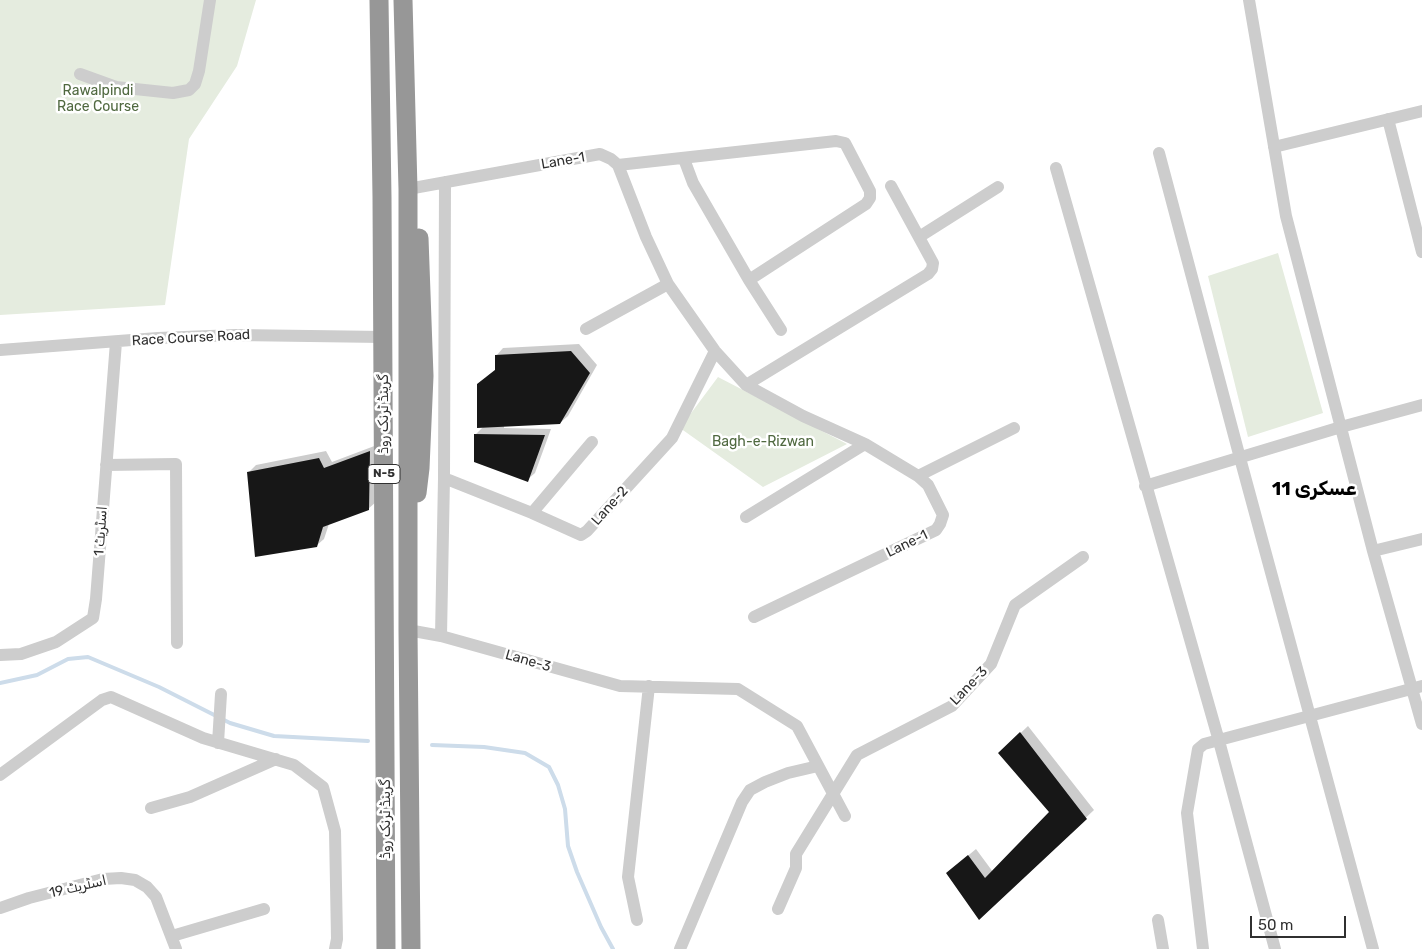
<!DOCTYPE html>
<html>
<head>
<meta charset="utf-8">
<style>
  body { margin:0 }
  #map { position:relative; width:1422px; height:949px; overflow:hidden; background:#fff; font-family:Rubik,sans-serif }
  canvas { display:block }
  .scale { position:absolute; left:1250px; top:916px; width:96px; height:22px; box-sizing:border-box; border:2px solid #303030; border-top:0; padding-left:6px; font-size:15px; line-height:18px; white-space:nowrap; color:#303030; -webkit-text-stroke:4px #fff; paint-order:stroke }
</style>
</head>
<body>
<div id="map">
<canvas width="1422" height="949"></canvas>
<div class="scale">50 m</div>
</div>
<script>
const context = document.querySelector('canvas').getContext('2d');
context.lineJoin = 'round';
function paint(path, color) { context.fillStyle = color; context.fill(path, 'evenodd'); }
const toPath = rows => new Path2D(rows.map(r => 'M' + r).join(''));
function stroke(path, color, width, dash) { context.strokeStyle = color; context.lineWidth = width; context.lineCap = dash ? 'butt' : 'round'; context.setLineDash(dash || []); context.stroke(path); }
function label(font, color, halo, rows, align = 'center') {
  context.font = font + ' Rubik,Cairo,sans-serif'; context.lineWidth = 5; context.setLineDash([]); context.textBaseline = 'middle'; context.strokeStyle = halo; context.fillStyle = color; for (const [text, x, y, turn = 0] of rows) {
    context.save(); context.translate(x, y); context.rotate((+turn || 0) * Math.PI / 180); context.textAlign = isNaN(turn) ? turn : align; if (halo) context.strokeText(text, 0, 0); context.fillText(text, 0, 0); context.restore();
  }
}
paint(toPath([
  [0,0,256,0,237,66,189,139,165,305,0,315],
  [1278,253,1323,413,1248,437,1208,276],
  [718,377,847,444,763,487,680,428]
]), '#e5ecdf');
paint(toPath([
  [579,344,597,365,568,416,560,423,504,425,504,428,551,429,535,473,527,480,475,435,484,426,486,377,496,369,496,356,503,348],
  [377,445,376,502,368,509,329,524,324,539,316,546,249,472,256,465,326,451,332,462],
  [1028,726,1094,810,979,919,947,873,976,849,993,872,1051,812,1007,746]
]), '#0003');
stroke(toPath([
  [0,683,37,675,68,659,88,657,159,687,230,723,274,736,368,741],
  [432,745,484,747,525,753,549,767,558,785,565,809,568,846,577,872,601,927,613,949]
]), '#cddcea', 4);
paint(toPath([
  [571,351,590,373,560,424,477,428,477,384,495,370,495,355],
  [474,434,545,435,528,482,474,462],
  [370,451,369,510,323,527,317,547,255,557,247,472,319,458,324,468],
  [1020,732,1087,819,979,920,946,873,968,855,985,878,1049,812,998,753]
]), '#171717');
stroke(toPath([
  [1249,0,1286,216,1373,551,1422,724],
  [80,74,116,87,173,93,189,90,195,84,199,71,210,0],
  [1388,119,1422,252],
  [1274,147,1422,111],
  [1159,153,1240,458,1373,949],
  [684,159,693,183,749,280,781,330],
  [618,165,836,141,845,143,870,191,870,198,866,204,749,280],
  [1056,168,1219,741,1275,949],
  [408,189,600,154,611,159,618,165,646,237,668,284,715,351,746,385,803,416,865,444,918,476,928,485,943,515,940,524,936,530,754,617],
  [919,237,998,187],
  [586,329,668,284],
  [0,350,158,338,236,335,383,337],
  [746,385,928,274,932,269,933,263,891,186],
  [106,465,176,464,177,643],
  [918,476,1014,428],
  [444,478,532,513,581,535,587,531,672,438,715,351],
  [1145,486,1341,427,1422,405],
  [532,513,592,442],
  [746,517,865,444],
  [1373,551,1422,539],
  [408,630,441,636,620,686,738,689,797,726,845,816],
  [441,636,444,478,445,182],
  [0,655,21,654,56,642,93,618,96,599,116,342],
  [218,743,221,694],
  [0,775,102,700,111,697,203,738,294,765,323,787,335,831,337,939,335,949],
  [151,808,190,797,276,759],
  [0,908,29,898,103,879,121,878,135,880,147,887,156,897,176,949],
  [778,909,796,868,796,854,857,755,952,706,991,664,1015,605,1083,557],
  [637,920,628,877,649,686],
  [1158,920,1163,949],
  [172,936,264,909],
  [680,949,742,802,750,790,765,782,788,773,818,766],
  [1203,949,1187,813,1198,749,1204,744,1422,686]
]), '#cdcdcd', 12);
stroke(toPath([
  [379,0,382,197,386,949],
  [403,0,408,189,408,630,411,949],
  [417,493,420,468,424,376,419,238]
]), '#979797', 19);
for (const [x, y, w] of [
  [384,474,32]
]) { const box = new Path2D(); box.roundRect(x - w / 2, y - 9.5, w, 19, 4); context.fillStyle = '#fff'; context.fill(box); stroke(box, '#303030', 1); }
label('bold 12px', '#303030', null, [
  ["N-5",384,474]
]);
label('14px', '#506940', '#fff', [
  ["Rawalpindi",98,91],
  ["Race Course",98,107],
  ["Bagh-e-Rizwan",763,442]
]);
label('14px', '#303030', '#fff', [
  ["Lane-1",563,161,-10],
  ["Race Course Road",191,338,-3],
  ["گرینڈ ٹرنک روڈ",384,414,-90],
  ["Lane-2",610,506,-48],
  ["اسٹریٹ 1",101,531,-86],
  ["Lane-1",907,544,-26],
  ["Lane-3",528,661,16],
  ["Lane-3",969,686,-46],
  ["گرینڈ ٹرنک روڈ",386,819,-90],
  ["اسٹریٹ 19",78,887,-13]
]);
label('bold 19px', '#000', '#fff', [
  ["عسکری 11",1314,490]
]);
</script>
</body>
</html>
